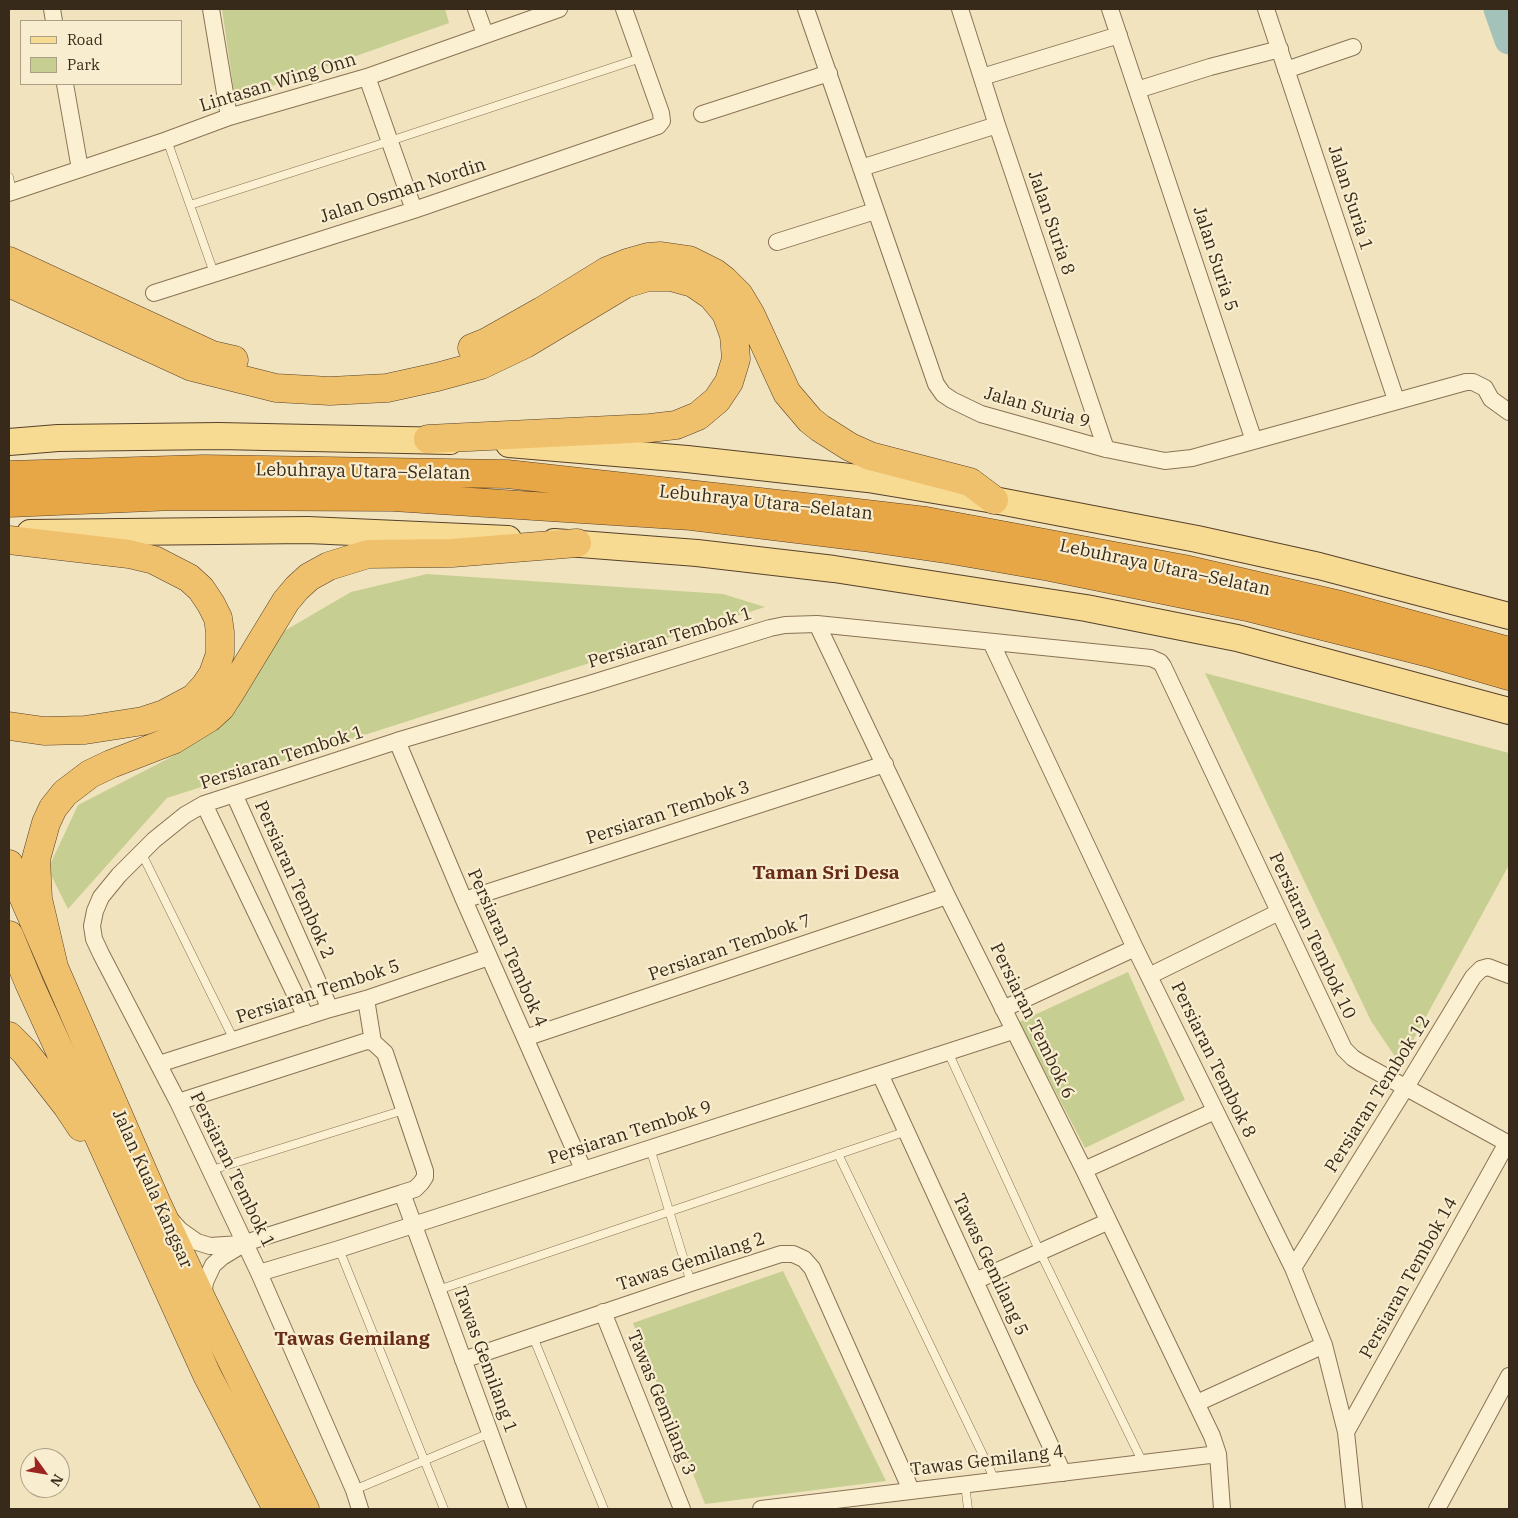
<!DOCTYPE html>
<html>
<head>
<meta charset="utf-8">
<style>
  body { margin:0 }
  #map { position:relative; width:1518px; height:1518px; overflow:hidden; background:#f1e3be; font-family:"IBM Plex Serif",serif }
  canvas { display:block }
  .frame { position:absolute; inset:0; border:10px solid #382a1b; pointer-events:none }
  .legend { position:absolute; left:20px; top:20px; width:162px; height:65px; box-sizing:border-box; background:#f8edce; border:1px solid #ab9f86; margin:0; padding:6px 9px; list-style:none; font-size:15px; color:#382a1b }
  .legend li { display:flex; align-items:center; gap:10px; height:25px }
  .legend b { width:25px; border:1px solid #ab9f86 }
  .north { position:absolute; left:20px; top:1448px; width:50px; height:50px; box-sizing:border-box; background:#f8edce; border:1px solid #ab9f86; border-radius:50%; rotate:122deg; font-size:14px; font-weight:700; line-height:20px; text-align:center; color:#382a1b }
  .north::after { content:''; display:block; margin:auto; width:18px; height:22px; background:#9d2521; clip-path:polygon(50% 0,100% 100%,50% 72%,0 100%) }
</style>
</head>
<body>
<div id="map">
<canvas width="1518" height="1518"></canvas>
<div class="frame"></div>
<ul class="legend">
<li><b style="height:6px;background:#f8db92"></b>Road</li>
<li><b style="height:14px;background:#c6cf91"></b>Park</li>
</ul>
<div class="north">N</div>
</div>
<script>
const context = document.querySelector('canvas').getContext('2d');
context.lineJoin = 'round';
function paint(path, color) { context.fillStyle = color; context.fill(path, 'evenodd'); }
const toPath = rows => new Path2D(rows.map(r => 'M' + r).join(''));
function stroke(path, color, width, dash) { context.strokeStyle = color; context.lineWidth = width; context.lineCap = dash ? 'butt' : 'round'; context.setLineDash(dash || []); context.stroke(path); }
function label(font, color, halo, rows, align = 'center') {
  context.font = font + ' "IBM Plex Serif",serif'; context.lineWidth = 4.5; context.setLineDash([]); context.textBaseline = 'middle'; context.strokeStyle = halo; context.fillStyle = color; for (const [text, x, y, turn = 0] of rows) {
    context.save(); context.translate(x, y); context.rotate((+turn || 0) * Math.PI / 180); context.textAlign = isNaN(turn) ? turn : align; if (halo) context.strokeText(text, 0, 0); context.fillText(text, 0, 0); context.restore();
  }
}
paint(toPath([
  [222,9,445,9,449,23,235,99],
  [427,574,723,594,765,607,167,798,68,909,48,869,78,805,177,754,236,711,279,634,351,592],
  [1205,673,1509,753,1509,865,1400,1064,1371,1021],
  [1128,972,1185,1100,1085,1148,1019,1022],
  [783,1271,886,1481,705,1504,633,1323]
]), '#c6cf91');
stroke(toPath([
  [1498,9,1509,40]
]), '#a2c2ba', 29);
const service = toPath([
  [167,140,214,273],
  [9,177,12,192],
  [190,205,390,141,641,58],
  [141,852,234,1040],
  [948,1052,1040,1252,1143,1463],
  [650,1148,691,1283],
  [838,1154,995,1480],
  [212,1170,404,1110],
  [339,1249,444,1509],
  [438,1290,907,1131],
  [533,1337,604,1509],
  [965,1484,968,1509],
  [354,1490,490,1433]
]);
const minor = toPath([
  [52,9,54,21],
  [211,9,229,117],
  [476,9,485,34],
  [806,9,936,384,943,394,952,400,981,414,1106,449,1165,461,1192,458,1466,382,1473,382,1485,388,1491,399,1509,412],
  [960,9,997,125,1106,449],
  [1110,9,1254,441],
  [1266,9,1396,400],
  [1286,70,1353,47],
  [367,77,414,210],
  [982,77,1119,35],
  [65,84,80,169],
  [1137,90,1210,67,1280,49],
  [702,114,829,73],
  [861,168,997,125],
  [9,193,167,140,229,117,367,77,559,9],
  [777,242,875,211],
  [154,293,414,210,658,126,662,121,661,113,624,9],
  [817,624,947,896,1084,1170,1212,1436,1218,1454,1222,1509],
  [991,642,1135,948,1293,1268,1324,1345,1346,1432,1354,1509],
  [397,741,464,900,583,1169],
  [234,794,330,1009],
  [204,804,306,1017],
  [464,900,885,764],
  [1149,976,1279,912],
  [366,999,373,1042],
  [1003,1009,1135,948],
  [525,1038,947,896],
  [159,1064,330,1009,366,999,489,957],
  [880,1074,1063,1473],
  [178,1102,367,1041,373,1042,385,1053,425,1171,425,1177,421,1183,415,1189,402,1193],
  [1084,1170,1215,1111],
  [171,1220,180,1230,197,1242,210,1246,240,1244],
  [1293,1268,1406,1087,1473,977,1481,969,1488,967,1509,975],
  [259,1273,339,1249,1013,1031],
  [975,1281,1107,1222],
  [203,1298,205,1282,213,1265,222,1257,245,1243,402,1193,518,1509],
  [603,1312,682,1509],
  [463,1360,691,1283,781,1254,793,1254,804,1259,812,1268,911,1490],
  [1197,1403,1324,1345],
  [1346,1432,1507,1143],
  [360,1509,354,1490,259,1273,178,1102,101,954,94,939,92,926,95,911,101,897,119,875,154,840,185,815,204,804,397,741,593,683,770,628,785,625,817,624,1151,658,1160,662,1163,666,1344,1049,1353,1058,1361,1063,1509,1144],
  [761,1509,1218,1454],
  [1437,1509,1509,1376]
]);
const primary = toPath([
  [9,442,58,438,219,436,450,441],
  [509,444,687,459,868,479,994,500,1197,539,1319,566,1509,616],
  [30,533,308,530,508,539],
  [554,542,697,553,834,569,1086,608,1237,638,1509,711]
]);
const trunk = toPath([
  [9,261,212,355,234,360],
  [9,283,192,367,276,388,330,391,387,388,437,377,481,365,525,344,625,284,648,277,671,277,693,283,712,296,726,313,734,335,736,359,729,382,717,400,698,416,676,425,650,428,428,439],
  [472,348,487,342,542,311,607,271,627,263,648,257,661,256,689,260,715,273,724,280,739,295,751,315,787,393,810,420,820,428,850,447,870,456,970,482,994,500],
  [9,540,129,554,154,560,189,578,201,589,211,604,218,618,220,632,220,654,213,674,205,686,194,698,164,714,143,721,85,730,44,731,9,726],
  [9,864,158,1206,203,1302,305,1509],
  [9,935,29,983,207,1375,277,1509],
  [54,967,38,899,36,859,46,823,53,808,65,793,90,774,111,764,173,740,209,718,221,707,230,693,286,601,297,588,309,577,329,566,368,554,452,553,577,543],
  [9,1036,25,1052,67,1106,81,1127]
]);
const motorway = toPath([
  [9,475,204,469,507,474,832,510,926,521,1184,569,1340,605,1509,651],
  [9,503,174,496,393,497,691,516,863,537,952,550,1050,567,1247,607,1433,654,1509,676]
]);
stroke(service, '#8a7355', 9);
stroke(minor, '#8a7355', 18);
stroke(primary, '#57412a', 28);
stroke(trunk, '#57412a', 29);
stroke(motorway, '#57412a', 29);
stroke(service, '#fbf0d1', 8);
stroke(minor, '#fbf0d1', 16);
stroke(primary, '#f8db92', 26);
stroke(trunk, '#f0c16c', 28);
stroke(motorway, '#e8a747', 28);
label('18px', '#382a1b', '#f8edce', [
  ["Lintasan Wing Onn",278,83,-17],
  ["Jalan Osman Nordin",403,191,-18],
  ["Jalan Suria 1",1350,198,72],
  ["Jalan Suria 8",1051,223,71],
  ["Jalan Suria 5",1215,259,72],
  ["Jalan Suria 9",1037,408,16],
  ["Lebuhraya Utara–Selatan",363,472,1],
  ["Lebuhraya Utara–Selatan",766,503,6],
  ["Lebuhraya Utara–Selatan",1165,568,12],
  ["Persiaran Tembok 1",670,638,-17],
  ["Persiaran Tembok 1",282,758,-18],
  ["Persiaran Tembok 3",668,813,-18],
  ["Persiaran Tembok 2",294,880,66],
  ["Persiaran Tembok 10",1312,936,65],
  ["Persiaran Tembok 4",507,948,66],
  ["Persiaran Tembok 7",730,948,-19],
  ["Persiaran Tembok 5",318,992,-18],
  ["Persiaran Tembok 6",1032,1021,64],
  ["Persiaran Tembok 8",1213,1060,64],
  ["Persiaran Tembok 12",1378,1094,-58],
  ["Persiaran Tembok 9",630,1133,-18],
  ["Persiaran Tembok 1",232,1170,64],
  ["Jalan Kuala Kangsar",152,1189,66],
  ["Tawas Gemilang 2",691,1262,-18],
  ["Tawas Gemilang 5",990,1265,65],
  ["Persiaran Tembok 14",1409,1278,-61],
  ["Tawas Gemilang 1",485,1360,70],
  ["Tawas Gemilang 3",661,1403,68],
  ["Tawas Gemilang 4",987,1461,-7]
]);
label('bold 19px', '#682b17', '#f8edce', [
  ["Taman Sri Desa",826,874],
  ["Tawas Gemilang",352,1340]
]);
</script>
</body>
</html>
